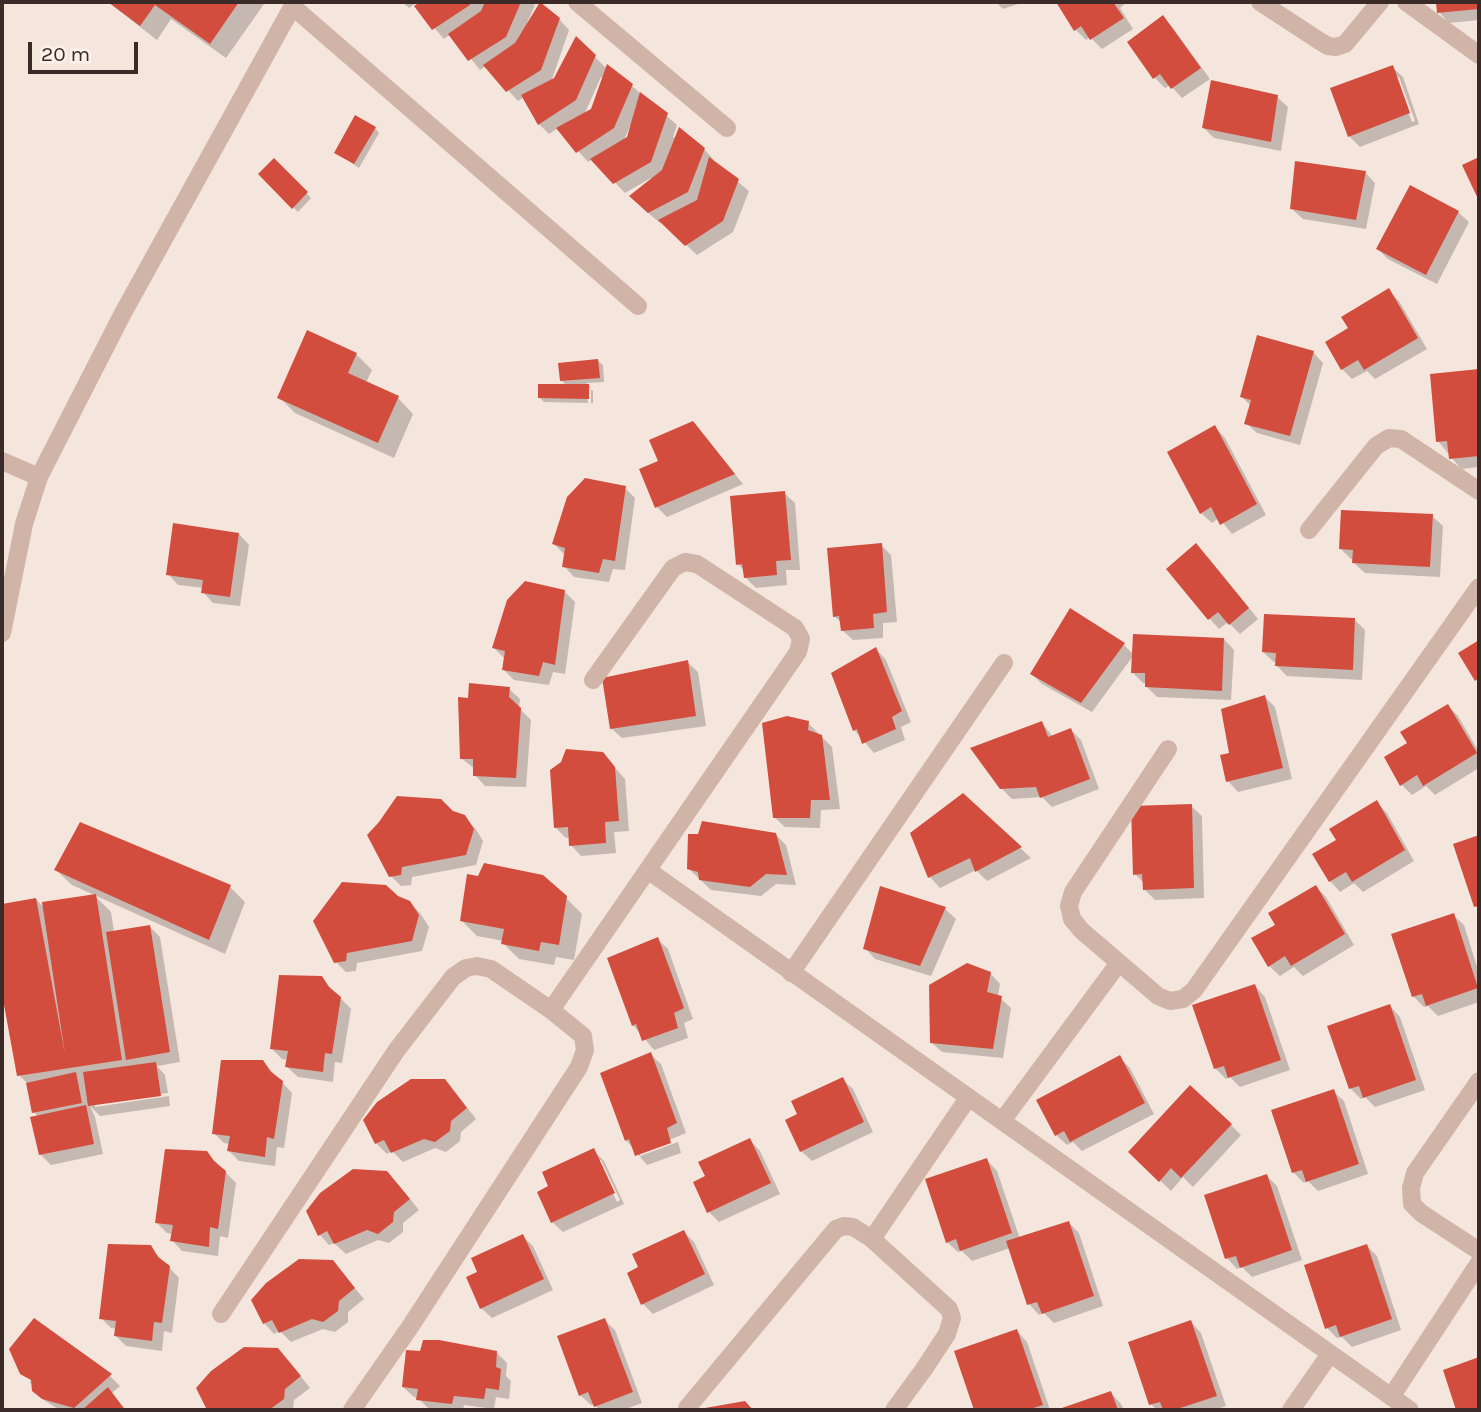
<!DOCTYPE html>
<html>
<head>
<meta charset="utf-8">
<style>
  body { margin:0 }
  #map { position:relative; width:1481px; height:1412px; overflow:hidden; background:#f5e6dd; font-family:Karla,sans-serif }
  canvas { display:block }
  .frame { position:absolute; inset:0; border:4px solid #3a2b28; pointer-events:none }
  .scale { position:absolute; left:28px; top:42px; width:110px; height:32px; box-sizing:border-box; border:4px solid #3a2b28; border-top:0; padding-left:9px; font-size:21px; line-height:24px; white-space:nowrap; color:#3a2b28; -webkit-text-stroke:5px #fcf1ea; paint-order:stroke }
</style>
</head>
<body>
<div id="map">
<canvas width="1481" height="1412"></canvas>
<div class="frame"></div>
<div class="scale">20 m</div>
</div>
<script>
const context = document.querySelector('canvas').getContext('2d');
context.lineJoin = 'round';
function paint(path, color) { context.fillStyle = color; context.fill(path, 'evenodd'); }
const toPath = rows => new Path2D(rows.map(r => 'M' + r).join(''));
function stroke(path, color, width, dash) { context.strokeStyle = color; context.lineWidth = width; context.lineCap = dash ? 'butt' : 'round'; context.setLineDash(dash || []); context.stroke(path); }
paint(toPath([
  [108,2,262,2,264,4,226,58,171,19,157,40],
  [402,2,417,2,409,8],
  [423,2,531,2,535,5,527,23,559,19,569,30,551,82,556,79,577,39,607,69,632,86,677,125,673,137,704,149,714,160,713,162,749,191,733,232,697,255,662,222,660,223,641,207,652,180,651,178,625,193,592,159,588,162,558,128,549,134,539,124,524,97,518,101,486,66,480,70,451,34,444,39,416,7],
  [601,77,604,78,592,111,584,115],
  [630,126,632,126,629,138,623,142],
  [996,2,1024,2,1003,9],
  [1058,2,1127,2,1120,8,1133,29,1102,49,1090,37,1086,40,1076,30],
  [1438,2,1479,2,1479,20,1449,23,1439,12],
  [1163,17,1173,28,1210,79,1182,98,1170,85,1165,88,1155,78,1129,42],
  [1392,67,1403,77,1419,124,1360,147,1349,136],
  [1395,77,1399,77,1415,121,1412,122],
  [1277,97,1288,107,1281,151,1214,138,1204,128],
  [375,128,379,133,359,168,336,152],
  [274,160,311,198,298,212,260,174],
  [1365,172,1375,183,1366,229,1303,219,1292,209],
  [1458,212,1469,222,1437,284,1388,259,1378,249],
  [1388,290,1399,301,1427,349,1375,379,1367,371,1352,379,1342,369],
  [1313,352,1323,363,1300,445,1257,433,1246,423,1251,406,1242,397],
  [356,354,372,370,366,383,398,398,413,414,394,458,295,413,279,397],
  [598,361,603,365,604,382,586,383,591,388,587,388,588,403,544,402,539,397,567,386,561,380],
  [1479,371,1479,467,1461,469,1438,441,1432,375],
  [591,389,593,391,593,403,591,403],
  [1215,427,1225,438,1266,515,1232,534,1219,518,1212,523,1201,513],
  [703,434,743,484,667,517,657,507,660,462],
  [625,488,635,498,625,570,613,569,609,582,574,577,564,566,564,554,554,544],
  [784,493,795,503,800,570,786,570,787,585,756,588,746,578,745,571,738,564],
  [1432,516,1443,526,1440,577,1365,573,1354,563,1354,559,1351,559,1341,549],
  [239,534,249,545,240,606,213,603,203,592,204,588,178,585,168,574],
  [881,545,891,555,897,622,883,623,883,638,853,640,842,630,842,623,834,616],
  [1207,556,1258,619,1240,634,1228,622,1219,629,1209,618],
  [564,591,575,602,565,674,553,672,549,685,514,680,503,669,504,658,494,648],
  [1355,620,1365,630,1362,680,1287,676,1277,666,1277,662,1274,662,1263,652],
  [1224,639,1234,650,1231,700,1157,697,1146,686,1146,683,1143,683,1132,672,1133,656,1092,712,1042,684,1032,674,1124,645,1133,654],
  [876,649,886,660,911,722,901,727,905,740,874,753,854,730],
  [687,662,698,672,706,726,622,738,611,728],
  [509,689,520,699,519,708,531,720,526,787,485,786,475,775,475,769,461,758,469,699],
  [1265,697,1275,707,1292,779,1238,792,1228,781,1231,754],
  [1448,706,1458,716,1479,752,1479,768,1435,795,1426,786,1412,795,1401,784,1409,744],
  [808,723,832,747,840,809,821,810,820,828,785,827,774,817],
  [1042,723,1053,737,1071,730,1081,740,1099,789,1052,807,1042,797,1012,799,1001,788],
  [603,754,625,779,629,831,614,832,616,853,581,856,571,845,570,837,566,838,555,827],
  [963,795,1031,858,987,881,976,870,940,888,930,877,913,834],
  [1376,802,1387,813,1414,861,1363,892,1354,883,1340,892,1330,881,1338,841],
  [1191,806,1202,816,1204,898,1155,900,1144,889,1144,883,1135,874],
  [452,812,464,817,475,828,483,841,476,865,412,877,411,885,401,886,391,876],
  [775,834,786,845,796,885,776,884,761,896,711,890,689,869],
  [56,870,230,887,245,902,225,954,72,885],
  [1316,887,1326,897,1354,945,1303,976,1294,967,1280,976,1269,966,1277,925],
  [95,896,111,912,114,932,150,927,160,937,180,1062,157,1066,165,1075,168,1093,95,1103,95,1107,169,1096,170,1106,100,1116,90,1106,95,1117,103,1154,51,1165,40,1154,38,1117,34,1112,28,1084,19,1075,2,987,2,906,36,899,45,909],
  [397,898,409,902,420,913,429,927,422,951,357,963,356,971,346,972,336,962],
  [566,898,582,914,574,960,556,957,554,965,519,959,503,943,504,941,477,936,461,920],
  [945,909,956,919,931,976,875,959,865,948],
  [1453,915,1464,925,1479,973,1479,1002,1438,1016,1428,1006,1424,1007,1413,996],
  [657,939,668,949,693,1019,684,1023,688,1038,654,1050,633,1025],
  [990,973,1000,984,998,996,1011,1008,1003,1058,942,1052,931,1042],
  [321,978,351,1009,342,1063,335,1062,333,1082,298,1077,287,1067,288,1060,282,1059,272,1049],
  [1255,986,1265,997,1290,1070,1240,1087,1230,1077,1226,1079,1215,1068],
  [1390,1006,1400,1017,1425,1090,1375,1107,1365,1097,1361,1099,1350,1088],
  [650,1054,661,1064,686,1133,640,1152,640,1156,678,1142,681,1153,647,1165,626,1140],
  [1120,1058,1130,1068,1154,1114,1082,1151,1073,1142,1067,1145,1056,1135],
  [263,1062,292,1093,284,1148,277,1147,275,1166,239,1161,229,1151,230,1144,224,1143,214,1133],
  [842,1079,853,1089,873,1132,812,1161,801,1151],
  [1333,1091,1344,1101,1368,1174,1318,1191,1308,1181,1304,1183,1293,1172],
  [455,1092,476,1119,461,1132,460,1141,446,1152,435,1148,403,1162,392,1151,387,1154,376,1143],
  [1231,1125,1241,1135,1193,1187,1183,1177,1171,1191,1131,1152],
  [750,1140,760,1151,780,1194,719,1222,709,1212,707,1177],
  [593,1150,604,1161,624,1204,563,1232,552,1222],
  [597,1160,601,1160,620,1200,617,1202],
  [206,1152,236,1183,228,1238,220,1236,218,1256,182,1251,172,1240,173,1234,167,1233,157,1223],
  [987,1160,997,1171,1020,1239,1069,1223,1079,1233,1103,1306,1054,1323,1044,1313,1039,1315,1029,1304,1010,1248,972,1261,962,1251,958,1252,947,1242],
  [1267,1176,1277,1186,1302,1260,1252,1277,1242,1267,1237,1269,1227,1258],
  [397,1183,419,1210,403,1223,403,1232,389,1243,378,1240,346,1254,334,1243,329,1245,319,1234],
  [684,1232,694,1242,714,1285,653,1314,643,1304],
  [522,1236,533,1246,553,1290,492,1318,481,1308],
  [1367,1246,1377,1256,1401,1330,1352,1347,1342,1337,1337,1338,1327,1328],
  [150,1247,179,1278,172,1333,164,1331,162,1351,126,1346,116,1336,117,1329,111,1328,101,1318],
  [332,1261,364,1299,348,1312,348,1322,335,1332,323,1329,291,1342,280,1331,274,1334,264,1323],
  [35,1320,110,1376,120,1386,112,1393,126,1410,60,1410,45,1401,29,1381,38,1385,21,1373],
  [604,1320,615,1330,642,1403,623,1410,599,1410,595,1404,591,1405,580,1395],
  [1191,1322,1201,1333,1226,1406,1214,1410,1157,1410,1151,1404],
  [1017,1331,1027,1342,1050,1410,976,1410,957,1352],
  [497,1353,507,1363,506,1376,511,1381,509,1399,496,1397,494,1409,464,1405,463,1410,429,1409,418,1398,414,1397,403,1387],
  [288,1360,310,1388,294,1400,293,1410,209,1410,199,1389],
  [1111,1393,1121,1404,1124,1410,1060,1410]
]), '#0003');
paint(toPath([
  [108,2,239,2,210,44,155,5,140,26],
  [420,2,471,2,470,5,432,30,414,6],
  [485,2,521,2,506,37,468,61,448,34,481,11],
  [540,2,560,18,541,70,506,92,483,65,515,43],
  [1056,2,1113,2,1124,18,1090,40,1081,26,1074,31],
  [1436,2,1479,2,1479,9,1437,13],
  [1163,15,1201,68,1171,89,1160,74,1153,79,1127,42],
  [576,36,596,55,576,100,538,125,521,95,554,78],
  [607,64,633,84,614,128,576,153,556,128,591,109],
  [1393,65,1410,113,1348,137,1330,88],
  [1211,80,1278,95,1271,142,1202,128],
  [640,92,668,113,651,162,613,184,590,159,627,137],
  [355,115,376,127,354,164,334,153],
  [679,127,705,148,688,192,648,213,629,196,662,170],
  [709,157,739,179,723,221,685,246,658,220,697,200],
  [1479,157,1479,201,1462,165],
  [274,158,308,192,292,209,258,174],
  [1295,161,1366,171,1356,220,1290,209],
  [1410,185,1459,211,1426,275,1376,249],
  [1389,288,1418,338,1364,370,1358,360,1341,370,1325,342,1348,328,1341,317],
  [307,330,357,353,348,373,399,396,378,443,277,398],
  [1257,335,1314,351,1290,436,1244,424,1251,400,1240,397],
  [598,359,600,378,560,381,558,363],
  [1479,369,1479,456,1449,459,1447,441,1436,442,1430,374],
  [538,384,589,384,589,399,538,398],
  [693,421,735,474,655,508,639,469,658,461,649,440],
  [1215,425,1257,504,1220,525,1211,507,1200,514,1167,452],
  [585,478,626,486,615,561,603,559,599,573,562,567,565,548,552,544,567,497],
  [785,491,791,560,776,561,777,575,744,578,742,564,736,565,730,496],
  [1341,510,1433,514,1430,567,1352,563,1353,550,1339,549],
  [173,523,239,533,230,597,201,593,203,580,166,575],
  [882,543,887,612,873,614,874,628,841,631,839,616,833,617,827,548],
  [1196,543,1249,608,1229,625,1218,612,1208,620,1166,569],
  [525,581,565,590,555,665,543,662,539,676,502,670,505,651,492,648,507,600],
  [1070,608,1125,643,1081,703,1030,674],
  [1264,614,1355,618,1353,670,1275,666,1276,653,1262,652],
  [1133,634,1224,638,1222,691,1145,687,1145,673,1131,673],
  [1479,640,1479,678,1475,681,1458,653],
  [876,647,902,711,892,717,896,729,862,744,857,729,853,731,831,673],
  [688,660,696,716,610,729,602,678],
  [469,683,510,687,509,697,521,708,516,778,473,776,473,759,460,759,458,697,468,698],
  [1265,695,1283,768,1226,782,1220,755,1229,753,1221,709],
  [1448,704,1477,753,1423,786,1417,775,1400,786,1384,757,1407,743,1400,732],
  [787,716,809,721,808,730,822,735,830,800,811,800,810,818,773,818,762,723],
  [1042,721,1048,737,1071,728,1090,779,1040,798,1036,787,1000,789,970,748],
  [566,749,603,752,615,767,619,821,605,822,606,843,569,846,568,827,554,828,550,770,561,762],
  [963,793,1022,847,975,872,970,858,928,878,910,833],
  [397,796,441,799,453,811,465,815,474,829,466,855,402,867,401,875,389,877,367,835,379,822],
  [1377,800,1405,850,1352,882,1346,872,1329,882,1312,854,1336,840,1329,829],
  [1192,804,1194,888,1143,890,1142,874,1133,875,1131,806],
  [702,821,776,833,787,875,766,874,750,887,699,880,698,872,687,869,688,834,698,834],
  [80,822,231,885,209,940,54,870],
  [1479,835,1479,906,1474,907,1453,844],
  [484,863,543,875,567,896,559,945,541,942,539,951,501,944,504,929,460,921,467,874,478,876],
  [342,882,386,885,398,896,410,901,419,915,412,941,347,953,346,961,334,963,313,921],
  [1316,885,1345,934,1291,966,1285,956,1268,967,1251,938,1275,925,1268,913],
  [880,886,946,907,920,966,863,949],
  [96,894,122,1060,17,1076,2,994,2,904,36,898,65,1054,42,902],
  [1454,913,1478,988,1426,1006,1422,994,1412,997,1391,934],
  [150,925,170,1052,126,1060,106,932],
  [658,937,684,1008,674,1013,678,1028,642,1041,636,1024,632,1026,607,958],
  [967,963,991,972,987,992,1002,996,993,1049,930,1043,929,985],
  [279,975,322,976,329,987,341,997,332,1054,325,1053,323,1072,285,1067,288,1051,270,1049],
  [1255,984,1281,1060,1228,1078,1224,1066,1214,1069,1192,1005],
  [1390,1004,1416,1080,1363,1098,1359,1086,1349,1089,1327,1026],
  [651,1052,677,1123,667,1128,671,1143,635,1156,629,1139,625,1141,600,1073],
  [1120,1055,1145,1103,1070,1142,1064,1131,1055,1136,1036,1100],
  [221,1060,263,1060,271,1072,283,1081,274,1139,267,1137,265,1157,227,1151,230,1136,212,1134],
  [156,1062,161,1096,88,1106,83,1072],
  [76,1072,82,1103,32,1113,26,1083],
  [843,1077,864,1122,800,1152,785,1120,797,1114,791,1101],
  [411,1079,445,1079,467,1108,451,1121,450,1131,435,1142,424,1139,391,1153,384,1140,375,1144,363,1120,377,1102],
  [1190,1085,1232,1124,1181,1178,1171,1168,1159,1182,1128,1152],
  [1334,1089,1359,1164,1306,1182,1302,1170,1292,1173,1271,1110],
  [86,1105,94,1144,39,1155,30,1117],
  [750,1138,771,1183,707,1213,693,1182,705,1176,698,1162],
  [594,1148,615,1193,551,1223,537,1192,548,1186,542,1172],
  [165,1149,207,1151,214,1161,226,1171,218,1229,210,1227,209,1247,170,1241,173,1225,155,1223],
  [987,1158,1012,1233,960,1251,956,1239,946,1243,925,1179],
  [353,1169,387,1171,410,1199,394,1212,393,1222,378,1234,367,1230,334,1244,327,1231,318,1236,306,1211,320,1193],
  [1267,1174,1292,1250,1240,1268,1236,1256,1225,1259,1204,1195],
  [1069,1221,1094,1296,1042,1314,1037,1302,1027,1305,1006,1241],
  [684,1230,705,1274,641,1305,627,1273,638,1267,632,1254],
  [523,1234,544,1279,480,1309,466,1277,477,1272,471,1258],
  [108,1244,151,1245,158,1257,170,1266,162,1323,154,1322,152,1341,114,1336,116,1321,99,1319],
  [1367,1244,1392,1319,1340,1337,1336,1325,1325,1329,1304,1265],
  [299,1259,333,1260,355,1288,339,1301,338,1311,323,1322,312,1319,279,1333,272,1320,263,1324,251,1300,266,1283],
  [34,1318,112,1374,74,1408,42,1399,32,1391,31,1380,20,1374,9,1349],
  [605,1318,633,1392,594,1407,588,1392,579,1396,557,1336],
  [1191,1320,1217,1396,1174,1410,1163,1410,1160,1402,1149,1405,1128,1342],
  [1017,1329,1043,1405,1027,1410,974,1410,954,1351],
  [423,1340,439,1340,497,1351,496,1367,501,1369,499,1390,486,1388,484,1399,454,1396,452,1404,416,1400,418,1389,402,1387,406,1350,420,1351],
  [244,1347,278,1348,301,1376,285,1389,284,1399,269,1410,257,1408,251,1410,219,1410,218,1408,207,1410,196,1388,211,1371],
  [1479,1357,1479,1410,1456,1410,1443,1370],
  [108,1387,125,1410,82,1410],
  [1111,1391,1118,1410,1056,1410],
  [745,1401,753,1410,705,1410,705,1408]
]), '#d24d3d');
stroke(toPath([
  [577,2,727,128]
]), '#cfb4a7', 18);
stroke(toPath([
  [1260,2,1318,40,1328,46,1336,47,1345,44,1380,2],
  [1406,2,1479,55],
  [292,6,638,306],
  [2,461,39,477],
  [1309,530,1376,446,1389,438,1401,439,1479,491],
  [2,633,24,524,39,477,123,313,295,2],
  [1168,749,1073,892,1069,906,1072,919,1082,931,1158,996,1170,1001,1183,999,1194,990,1479,587],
  [649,871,1410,1410],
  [791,973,1004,663],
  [551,1010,798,652,801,639,795,628,697,564,685,562,673,568,593,680],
  [1479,1081,1415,1173,1411,1188,1412,1204,1421,1213,1479,1251],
  [1002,1121,1118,964],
  [872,1239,968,1098],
  [221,1314,396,1051,453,977,466,968,477,966,491,969,551,1010,583,1036,585,1050,579,1067,410,1327,352,1410],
  [1391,1397,1479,1263],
  [687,1408,836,1229,844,1226,853,1227,872,1239,949,1309,952,1318,947,1334,924,1369,894,1410],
  [1291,1410,1330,1354]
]), '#cfb4a7', 18);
</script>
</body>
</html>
